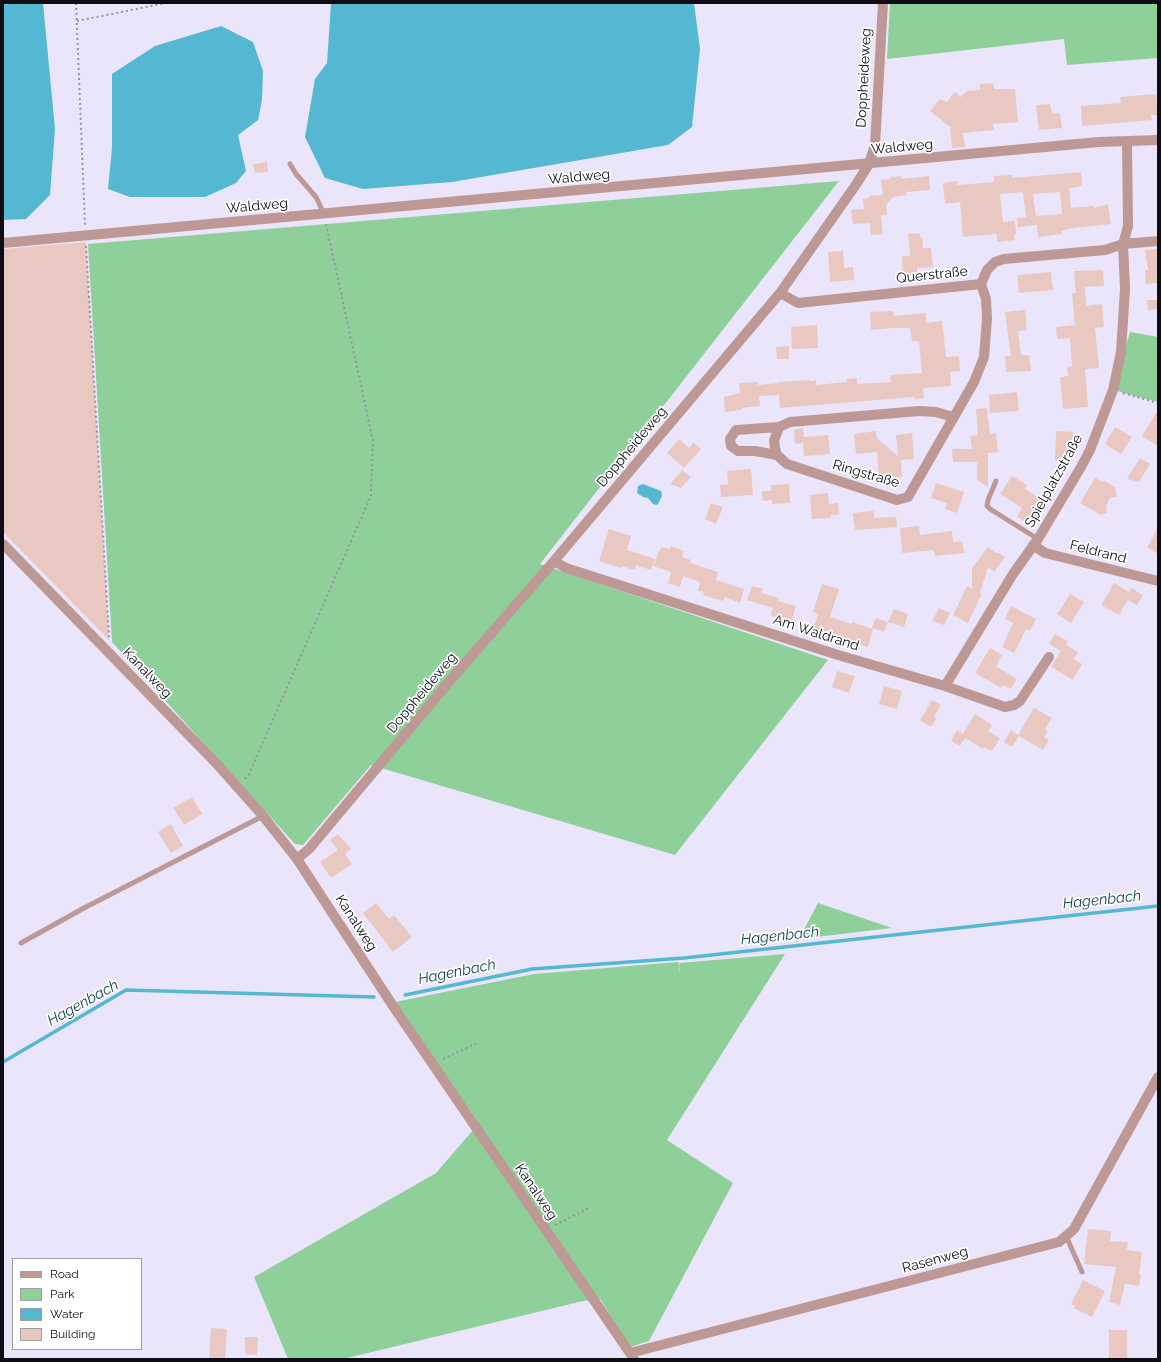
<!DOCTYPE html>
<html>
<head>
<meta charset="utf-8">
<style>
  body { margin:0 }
  #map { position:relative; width:1161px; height:1362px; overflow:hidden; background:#ebe5fb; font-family:Raleway,sans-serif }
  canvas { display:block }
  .frame { position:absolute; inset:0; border:4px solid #0e0c15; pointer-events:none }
  .legend { position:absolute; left:12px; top:1258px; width:130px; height:92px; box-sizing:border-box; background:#fff; border:1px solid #9f9ea1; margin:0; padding:5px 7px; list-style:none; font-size:12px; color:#0e0c15 }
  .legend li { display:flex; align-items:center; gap:8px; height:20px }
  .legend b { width:20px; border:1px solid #9f9ea1 }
</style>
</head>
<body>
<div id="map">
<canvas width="1161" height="1362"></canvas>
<div class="frame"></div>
<ul class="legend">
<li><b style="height:5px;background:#bd9894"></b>Road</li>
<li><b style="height:11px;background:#8fcf9a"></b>Park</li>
<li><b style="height:11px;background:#54b8d3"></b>Water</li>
<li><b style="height:11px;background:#e9c8c1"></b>Building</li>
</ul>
</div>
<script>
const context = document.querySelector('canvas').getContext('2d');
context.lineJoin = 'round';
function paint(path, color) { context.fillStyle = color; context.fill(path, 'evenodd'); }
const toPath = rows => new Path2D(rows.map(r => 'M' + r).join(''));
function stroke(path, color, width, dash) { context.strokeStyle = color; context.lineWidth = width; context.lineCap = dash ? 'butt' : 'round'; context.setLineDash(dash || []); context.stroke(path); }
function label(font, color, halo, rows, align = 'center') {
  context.font = font + ' Raleway,sans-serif'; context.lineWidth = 3.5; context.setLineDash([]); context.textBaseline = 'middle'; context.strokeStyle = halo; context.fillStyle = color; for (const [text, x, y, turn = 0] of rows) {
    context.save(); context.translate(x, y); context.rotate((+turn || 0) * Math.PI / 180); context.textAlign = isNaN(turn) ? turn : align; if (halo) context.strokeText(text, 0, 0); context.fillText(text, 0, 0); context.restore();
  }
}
paint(toPath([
  [890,3,1158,3,1158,58,1067,65,1064,39,887,59],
  [839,181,540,564,828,660,675,855,371,765,303,845,295,844,112,642,88,244],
  [1130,332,1158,337,1158,402,1113,390],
  [818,903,892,928,799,939],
  [785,954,667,1140,733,1183,649,1341,630,1347,600,1299,583,1301,343,1359,288,1359,254,1277,436,1173,479,1123,395,1002,534,974,678,962,680,975,679,963]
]), '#8fcf9a');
paint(toPath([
  [3,3,43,3,55,129,50,195,26,219,3,220],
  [331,3,694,3,700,49,692,127,668,145,452,182,363,189,325,178,305,137,315,79,327,63],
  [221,26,253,42,263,71,262,100,258,120,238,135,246,171,236,183,205,197,130,197,108,189,112,148,112,74,155,46],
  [643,484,661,491,662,496,658,504,656,505,653,504,648,498,643,497,637,493,638,486]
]), '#54b8d3');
stroke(toPath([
  [405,995,532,969,684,958,1158,906],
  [3,1062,126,990,374,997]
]), '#54b8d3', 3.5);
paint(toPath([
  [993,83,994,89,1015,89,1018,122,993,124,994,130,963,133,965,147,952,148,950,127,930,111,940,99,947,102,955,92,961,97,967,91,980,90,980,84],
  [1156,94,1158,115,1151,115,1152,120,1082,126,1081,106,1121,103,1120,97],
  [1050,104,1052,114,1060,113,1062,128,1039,130,1036,105],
  [267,162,268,172,255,173,253,164],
  [1081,172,1082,186,1069,188,1071,208,1094,206,1094,208,1108,204,1111,224,1073,228,1061,231,1062,234,1038,237,1037,225,1018,227,1017,218,1026,217,1023,192,1000,194,1003,222,1015,221,1016,234,1014,234,1015,240,997,242,997,234,963,237,960,202,945,204,943,183,957,181,958,185,994,182,994,176,1012,175,1012,178],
  [1060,192,1062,214,1036,216,1033,194],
  [901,176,901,179,929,176,930,190,906,192,907,195,893,197,886,205,887,215,881,216,883,234,871,235,870,223,853,224,851,210,864,209,863,199,869,198,869,196,883,195,881,180,890,179,890,177],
  [920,233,920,237,922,237,923,248,931,248,933,267,917,268,917,275,903,276,902,256,910,256,908,234],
  [86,242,109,640,3,532,3,249],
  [1158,249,1158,283,1146,284,1145,270,1148,270,1145,250],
  [843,251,844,268,853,267,854,280,830,282,828,252],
  [1103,270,1104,286,1085,287,1086,306,1102,304,1104,327,1095,328,1099,368,1085,369,1088,407,1063,409,1060,377,1068,376,1067,367,1072,366,1070,338,1057,339,1056,327,1075,325,1072,293,1076,293,1074,271],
  [1051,272,1053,290,1019,293,1017,275],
  [1147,300,1158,300,1158,309,1148,310],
  [1025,310,1027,330,1018,331,1021,355,1029,355,1031,371,1006,372,1005,356,1011,356,1005,312],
  [893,311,894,316,926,313,926,323,942,321,946,357,959,356,960,371,950,372,951,386,923,388,924,398,914,399,914,397,780,408,779,395,759,396,760,406,741,408,741,410,725,412,724,397,740,393,739,383,758,382,758,385,779,383,778,382,810,380,810,381,816,380,816,385,847,382,847,379,857,378,857,384,891,382,890,375,922,373,919,342,912,341,910,328,893,328,871,330,870,312],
  [817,325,818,348,792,349,791,327],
  [789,346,789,359,777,359,776,347],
  [1017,392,1019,411,990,413,989,395],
  [987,408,990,434,996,433,998,452,988,453,988,487,977,480,977,462,953,462,952,449,972,449,970,436,978,435,976,409],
  [1158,410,1158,446,1142,436],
  [1115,427,1132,437,1121,454,1105,444],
  [803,428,804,437,828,435,830,454,804,456,803,443,795,444,794,430],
  [876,431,877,438,898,456,896,435,912,433,914,459,901,460,902,477,879,479,877,452,856,454,854,434],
  [1056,431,1073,432,1072,455,1069,455,1068,461,1055,461],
  [679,439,689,448,693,442,701,449,684,468,667,453],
  [1140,458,1150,464,1139,482,1127,479],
  [751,469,753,495,721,497,720,485,728,484,727,471],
  [682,470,691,477,681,488,670,484],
  [1012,476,1027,485,1025,489,1045,502,1030,525,1017,517,1022,508,1000,494],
  [1095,478,1103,482,1104,481,1115,487,1117,497,1110,498,1106,506,1107,513,1101,515,1080,503],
  [936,483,964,492,957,513,945,509,947,503,931,498],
  [789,484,790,503,772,504,772,500,763,501,762,491,771,491,771,485],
  [828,493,829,504,838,503,839,514,831,515,831,518,812,519,810,495],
  [711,503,723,507,716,524,705,519],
  [874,511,874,518,896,517,897,527,855,530,853,513],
  [919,526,920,535,952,531,953,542,962,541,964,553,935,556,934,550,902,553,900,528],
  [1158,528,1158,554,1147,547],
  [609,529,631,536,627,550,655,559,651,570,636,565,635,570,621,566,621,568,599,561],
  [671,546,684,551,682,557,691,560,690,563,718,572,716,580,744,589,740,603,725,597,723,601,703,595,704,592,698,591,700,582,683,576,680,587,668,583,671,572,653,566,661,547,670,549],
  [988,547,996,553,999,553,1005,557,994,572,988,567,980,593,982,594,968,623,953,615,967,586,972,589,972,568],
  [1114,583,1129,592,1131,588,1143,595,1137,605,1128,600,1119,615,1101,605],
  [822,584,839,589,830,617,851,624,852,622,873,629,868,647,813,630,818,614,813,612],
  [752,586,763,589,761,593,779,598,778,601,796,606,791,622,770,615,773,608,747,600],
  [1070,594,1084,602,1071,623,1057,614],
  [1011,606,1036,619,1030,631,1026,629,1014,653,1002,647,1013,623,1005,619],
  [939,608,950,613,944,625,932,621],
  [894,609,908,614,904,627,888,622],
  [876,618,888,622,884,632,872,628],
  [1055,634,1068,641,1066,645,1078,652,1074,659,1082,664,1073,680,1051,667,1061,651,1049,644],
  [990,648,1002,655,996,666,1017,679,1011,689,1002,685,1001,688,975,673],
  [837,671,855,676,849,693,832,687],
  [884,686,902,691,897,709,879,704],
  [932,700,941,705,934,716,937,718,931,727,920,720],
  [1034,708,1052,718,1045,729,1048,731,1044,737,1049,740,1043,750,1019,736,1012,747,1004,742,1011,730,1018,735],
  [975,714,992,725,988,731,1000,738,992,751,984,747,983,749,965,738,960,746,951,741,957,730,963,734],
  [192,797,202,814,184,825,173,808],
  [171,824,183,846,171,853,158,832],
  [338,834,351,849,345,854,352,864,331,878,320,862,338,850,330,840],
  [376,903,389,919,394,915,412,937,393,952,363,913],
  [1088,1229,1111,1231,1110,1241,1128,1242,1127,1250,1142,1252,1139,1275,1141,1275,1139,1286,1125,1284,1120,1305,1109,1302,1116,1267,1084,1264],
  [1083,1280,1105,1291,1092,1317,1074,1308,1075,1306,1071,1304],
  [211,1328,227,1329,225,1359,209,1359],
  [1109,1330,1127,1330,1127,1359,1109,1359],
  [245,1337,258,1337,257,1355,245,1354]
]), '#e9c8c1');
stroke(toPath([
  [76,3,85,225],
  [77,21,166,3],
  [86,246,109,637],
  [1123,393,1158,403],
  [245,779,249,774,371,496,373,441,326,224],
  [443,1059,479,1042],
  [555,1225,591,1207]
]), '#9691a2', 2, [2, 3]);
stroke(toPath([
  [290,164,296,174,316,197,324,214],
  [996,481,988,500,987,506,990,509,1038,539],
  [21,943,84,908,263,816],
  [1066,1236,1082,1272]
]), '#bd9894', 5);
stroke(toPath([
  [3,243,1099,142,1158,140],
  [780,293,798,303,981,284,987,270,995,262,1004,259,1105,250,1123,244,1158,241],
  [953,417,936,412,919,411,790,422,779,427,774,441,775,448,777,455,787,464,897,500,908,497,974,382,984,357,987,318,986,299,981,284],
  [777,455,755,451,738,451,731,446,730,439,736,430,779,427],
  [3,544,216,763,263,816,297,859,393,1006,634,1359],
  [1033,545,1045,553,1158,581],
  [554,561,566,568,838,655,945,686,1005,707,1014,705,1020,701,1049,657],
  [945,686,1013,574,1038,539,1081,467,1090,450,1113,390,1121,352,1125,289,1123,244,1128,226,1127,142],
  [297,859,309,849,448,683,554,561,780,293,855,186,869,164,875,145,883,3],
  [630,1353,1059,1242,1074,1229,1158,1077]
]), '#bd9894', 10);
label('14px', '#0e0c15', '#fff', [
  ["Doppheideweg",864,78,-87],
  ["Waldweg",902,147,-5],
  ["Waldweg",579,177,-5],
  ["Waldweg",257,206,-5],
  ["Querstraße",932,275,-6],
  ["Doppheideweg",632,447,-50],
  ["Ringstraße",866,474,16],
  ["Spielplatzstraße",1054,481,-61],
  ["Feldrand",1098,552,14],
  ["Am Waldrand",816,633,18],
  ["Kanalweg",147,673,46],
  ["Doppheideweg",422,693,-50],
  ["Kanalweg",356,923,57],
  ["Kanalweg",536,1192,56],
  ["Rasenweg",935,1260,-15]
]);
label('italic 15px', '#103e49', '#fff', [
  ["Hagenbach",1102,900,-6],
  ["Hagenbach",780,936,-6],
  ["Hagenbach",457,972,-11],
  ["Hagenbach",83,1003,-29]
]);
</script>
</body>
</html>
